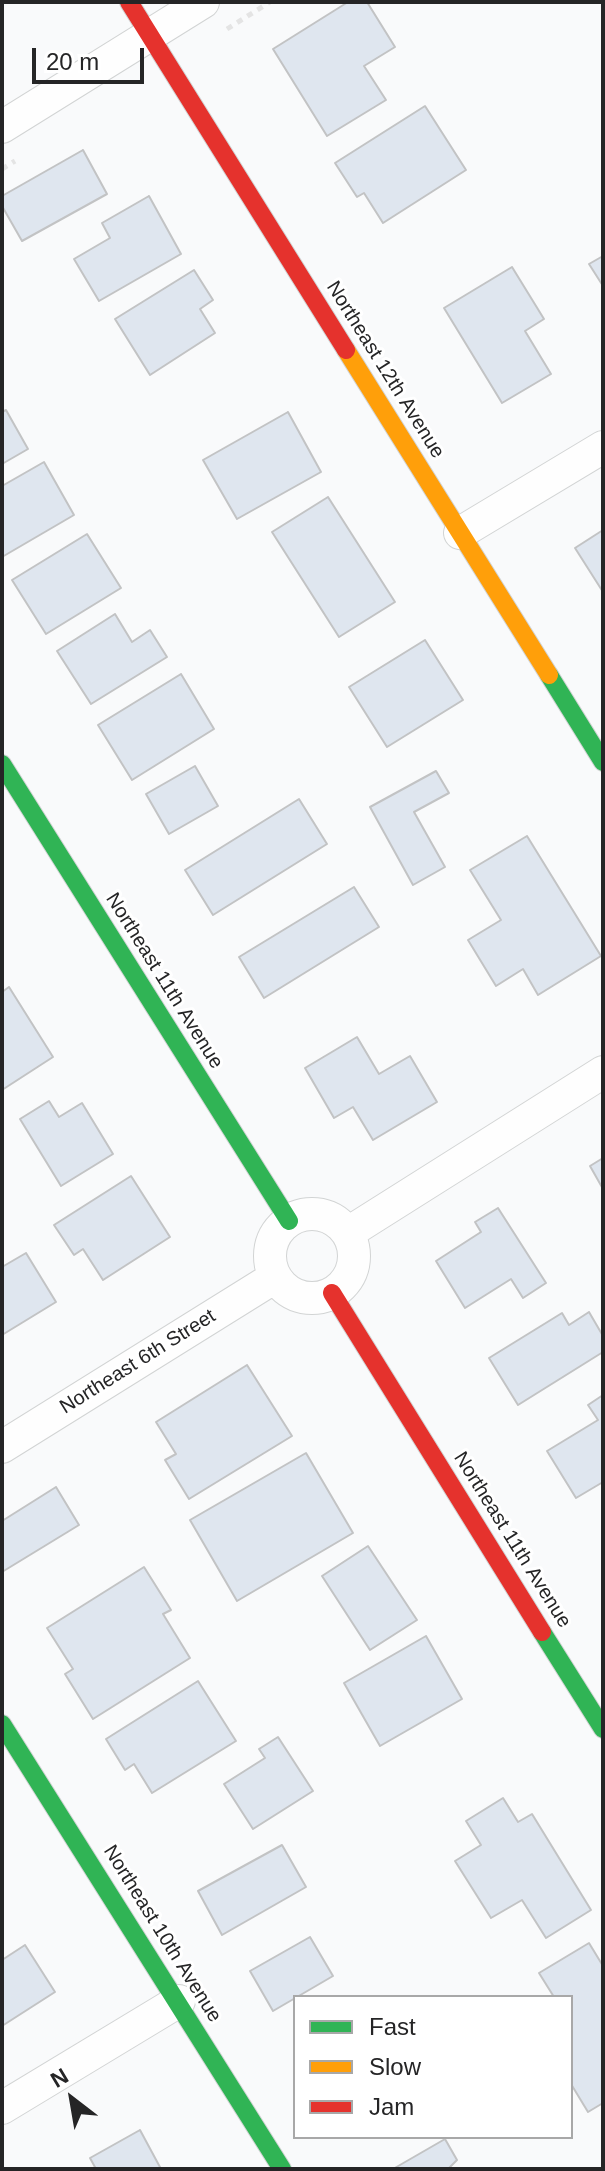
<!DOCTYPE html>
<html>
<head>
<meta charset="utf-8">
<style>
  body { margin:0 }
  #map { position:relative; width:605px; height:2171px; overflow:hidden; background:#f9fafb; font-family:Helvetica,sans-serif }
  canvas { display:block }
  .frame { position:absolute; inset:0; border:4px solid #252526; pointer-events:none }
  .legend { position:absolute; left:293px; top:1995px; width:280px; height:144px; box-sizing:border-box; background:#fff; border:2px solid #a8a8a8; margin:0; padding:10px 14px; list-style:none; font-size:24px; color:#252526 }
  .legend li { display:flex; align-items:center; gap:16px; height:40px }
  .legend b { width:40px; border:2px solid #a8a8a8 }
  .north { position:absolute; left:32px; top:2059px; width:80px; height:80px; -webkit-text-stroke:6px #fff; paint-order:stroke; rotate:329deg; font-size:22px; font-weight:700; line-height:32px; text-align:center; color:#252526 }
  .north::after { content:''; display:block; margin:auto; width:28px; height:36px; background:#252526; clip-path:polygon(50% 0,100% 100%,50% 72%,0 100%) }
  .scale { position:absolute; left:32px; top:48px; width:112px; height:36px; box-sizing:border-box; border:4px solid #252526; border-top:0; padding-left:10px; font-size:24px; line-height:28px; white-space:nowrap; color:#252526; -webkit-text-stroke:6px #fff; paint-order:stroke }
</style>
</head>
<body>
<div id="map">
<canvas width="605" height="2171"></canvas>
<div class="frame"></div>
<ul class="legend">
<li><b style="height:10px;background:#30b455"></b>Fast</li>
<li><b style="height:10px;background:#ff9f0a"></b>Slow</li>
<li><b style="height:10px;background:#e5322d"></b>Jam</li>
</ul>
<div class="north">N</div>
<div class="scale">20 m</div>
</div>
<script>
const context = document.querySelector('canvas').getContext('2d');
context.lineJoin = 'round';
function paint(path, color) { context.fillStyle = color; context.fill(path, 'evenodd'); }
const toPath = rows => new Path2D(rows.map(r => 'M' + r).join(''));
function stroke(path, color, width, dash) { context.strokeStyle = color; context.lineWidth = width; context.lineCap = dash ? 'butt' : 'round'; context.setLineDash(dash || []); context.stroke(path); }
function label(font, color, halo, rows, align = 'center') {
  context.font = font + ' Helvetica,sans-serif'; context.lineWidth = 6; context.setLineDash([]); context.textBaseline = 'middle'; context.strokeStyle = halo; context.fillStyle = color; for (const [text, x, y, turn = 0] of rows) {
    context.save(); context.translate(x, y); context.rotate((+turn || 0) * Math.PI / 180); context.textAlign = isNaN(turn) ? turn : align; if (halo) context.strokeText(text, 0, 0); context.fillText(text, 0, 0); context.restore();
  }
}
const building = toPath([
  [348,2,367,2,395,47,364,66,386,100,327,136,273,49,348,2],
  [425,106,466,170,383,223,364,193,357,197,335,163,425,106],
  [83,150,107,194,22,241,2,206,2,196,83,150],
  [149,196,181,254,99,301,74,259,110,238,102,223,149,196],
  [603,256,603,286,589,264,603,256],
  [512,267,544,319,525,331,551,374,502,403,444,308,512,267],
  [194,270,213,300,200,309,215,333,150,375,115,319,194,270],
  [6,410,28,449,2,464,2,412,6,410],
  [288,412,321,472,237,519,203,460,288,412],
  [44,462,74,515,2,557,2,486,44,462],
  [328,497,395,602,339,637,272,532,328,497],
  [603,530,603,592,575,548,603,530],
  [87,534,121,588,46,634,12,580,87,534],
  [115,614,132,642,150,630,167,657,91,704,57,651,115,614],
  [425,640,463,700,387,747,349,687,425,640],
  [181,674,214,729,132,780,98,725,181,674],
  [195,766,218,806,169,834,146,794,195,766],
  [436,771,449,793,414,812,445,867,413,885,370,807,436,771],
  [299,799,327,844,213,915,185,870,299,799],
  [527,836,601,956,538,995,523,969,496,986,468,940,501,920,470,870,527,836],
  [354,887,379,927,264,998,239,957,354,887],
  [9,987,53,1057,2,1090,2,992,9,987],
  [357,1037,379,1074,410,1056,437,1102,373,1140,353,1107,334,1118,305,1068,357,1037],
  [49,1101,59,1117,82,1103,113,1154,61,1186,20,1119,49,1101],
  [603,1158,603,1189,590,1166,603,1158],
  [131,1176,170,1237,103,1280,83,1249,74,1255,54,1225,131,1176],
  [498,1208,546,1283,523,1298,511,1279,465,1308,436,1261,481,1232,475,1222,498,1208],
  [26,1253,56,1302,2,1335,2,1267,26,1253],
  [589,1312,603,1336,603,1352,518,1405,489,1358,562,1313,569,1325,589,1312],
  [247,1365,292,1436,189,1499,165,1460,176,1454,156,1422,247,1365],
  [603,1395,603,1482,576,1498,547,1451,598,1420,588,1405,603,1395],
  [306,1453,353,1533,237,1601,190,1520,306,1453],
  [56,1487,79,1525,2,1572,2,1521,56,1487],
  [368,1546,417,1620,370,1650,322,1576,368,1546],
  [144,1567,171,1610,163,1614,190,1658,93,1719,65,1674,73,1669,47,1628,144,1567],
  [426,1636,462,1699,380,1746,344,1683,426,1636],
  [198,1681,236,1741,152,1793,134,1764,125,1770,106,1739,198,1681],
  [278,1737,313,1791,253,1829,224,1784,265,1758,259,1749,278,1737],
  [503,1798,518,1822,532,1814,591,1910,546,1938,522,1900,491,1918,455,1861,481,1845,466,1821,503,1798],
  [282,1845,306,1887,222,1935,198,1891,282,1845],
  [310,1937,333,1976,273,2011,250,1971,310,1937],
  [589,1943,603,1966,603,2103,588,2112,571,2084,571,1997,554,1997,539,1973,589,1943],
  [25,1945,55,1992,2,2026,2,1960,25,1945],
  [140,2130,161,2169,96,2169,90,2158,140,2130],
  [445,2139,457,2160,448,2169,393,2169,445,2139]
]);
paint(building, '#dfe6ef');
stroke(building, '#c2c3c4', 2);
const street = toPath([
  [2,127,203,2],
  [460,533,603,447],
  '270 1256a42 42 0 1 1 84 0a42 42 0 1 1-84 0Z',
  [348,1233,603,1072],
  [2,1447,275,1277],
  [2,2108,179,2001]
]);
const fast = toPath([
  [549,675,603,762],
  [2,764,289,1221],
  [542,1632,603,1729],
  [2,1724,282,2169]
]);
const slow = toPath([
  [346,350,549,675]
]);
const jam = toPath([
  [129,2,346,350],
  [332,1293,542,1632]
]);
stroke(street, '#d2d4d4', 34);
stroke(fast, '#d2d4d4', 20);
stroke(slow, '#d2d4d4', 20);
stroke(jam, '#d2d4d4', 20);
stroke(toPath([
  [227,29,270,2],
  [2,169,15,161]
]), '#e4e4e4', 5, [6, 6]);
stroke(street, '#fefefe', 32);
stroke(fast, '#30b455', 18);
stroke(slow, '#ff9f0a', 18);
stroke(jam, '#e5322d', 18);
label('20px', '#252526', '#fff', [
  ["Northeast 12th Avenue",385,370,58],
  ["Northeast 11th Avenue",164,981,58],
  ["Northeast 6th Street",138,1362,-32],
  ["Northeast 11th Avenue",512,1540,58],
  ["Northeast 10th Avenue",162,1934,58]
]);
</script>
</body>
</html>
